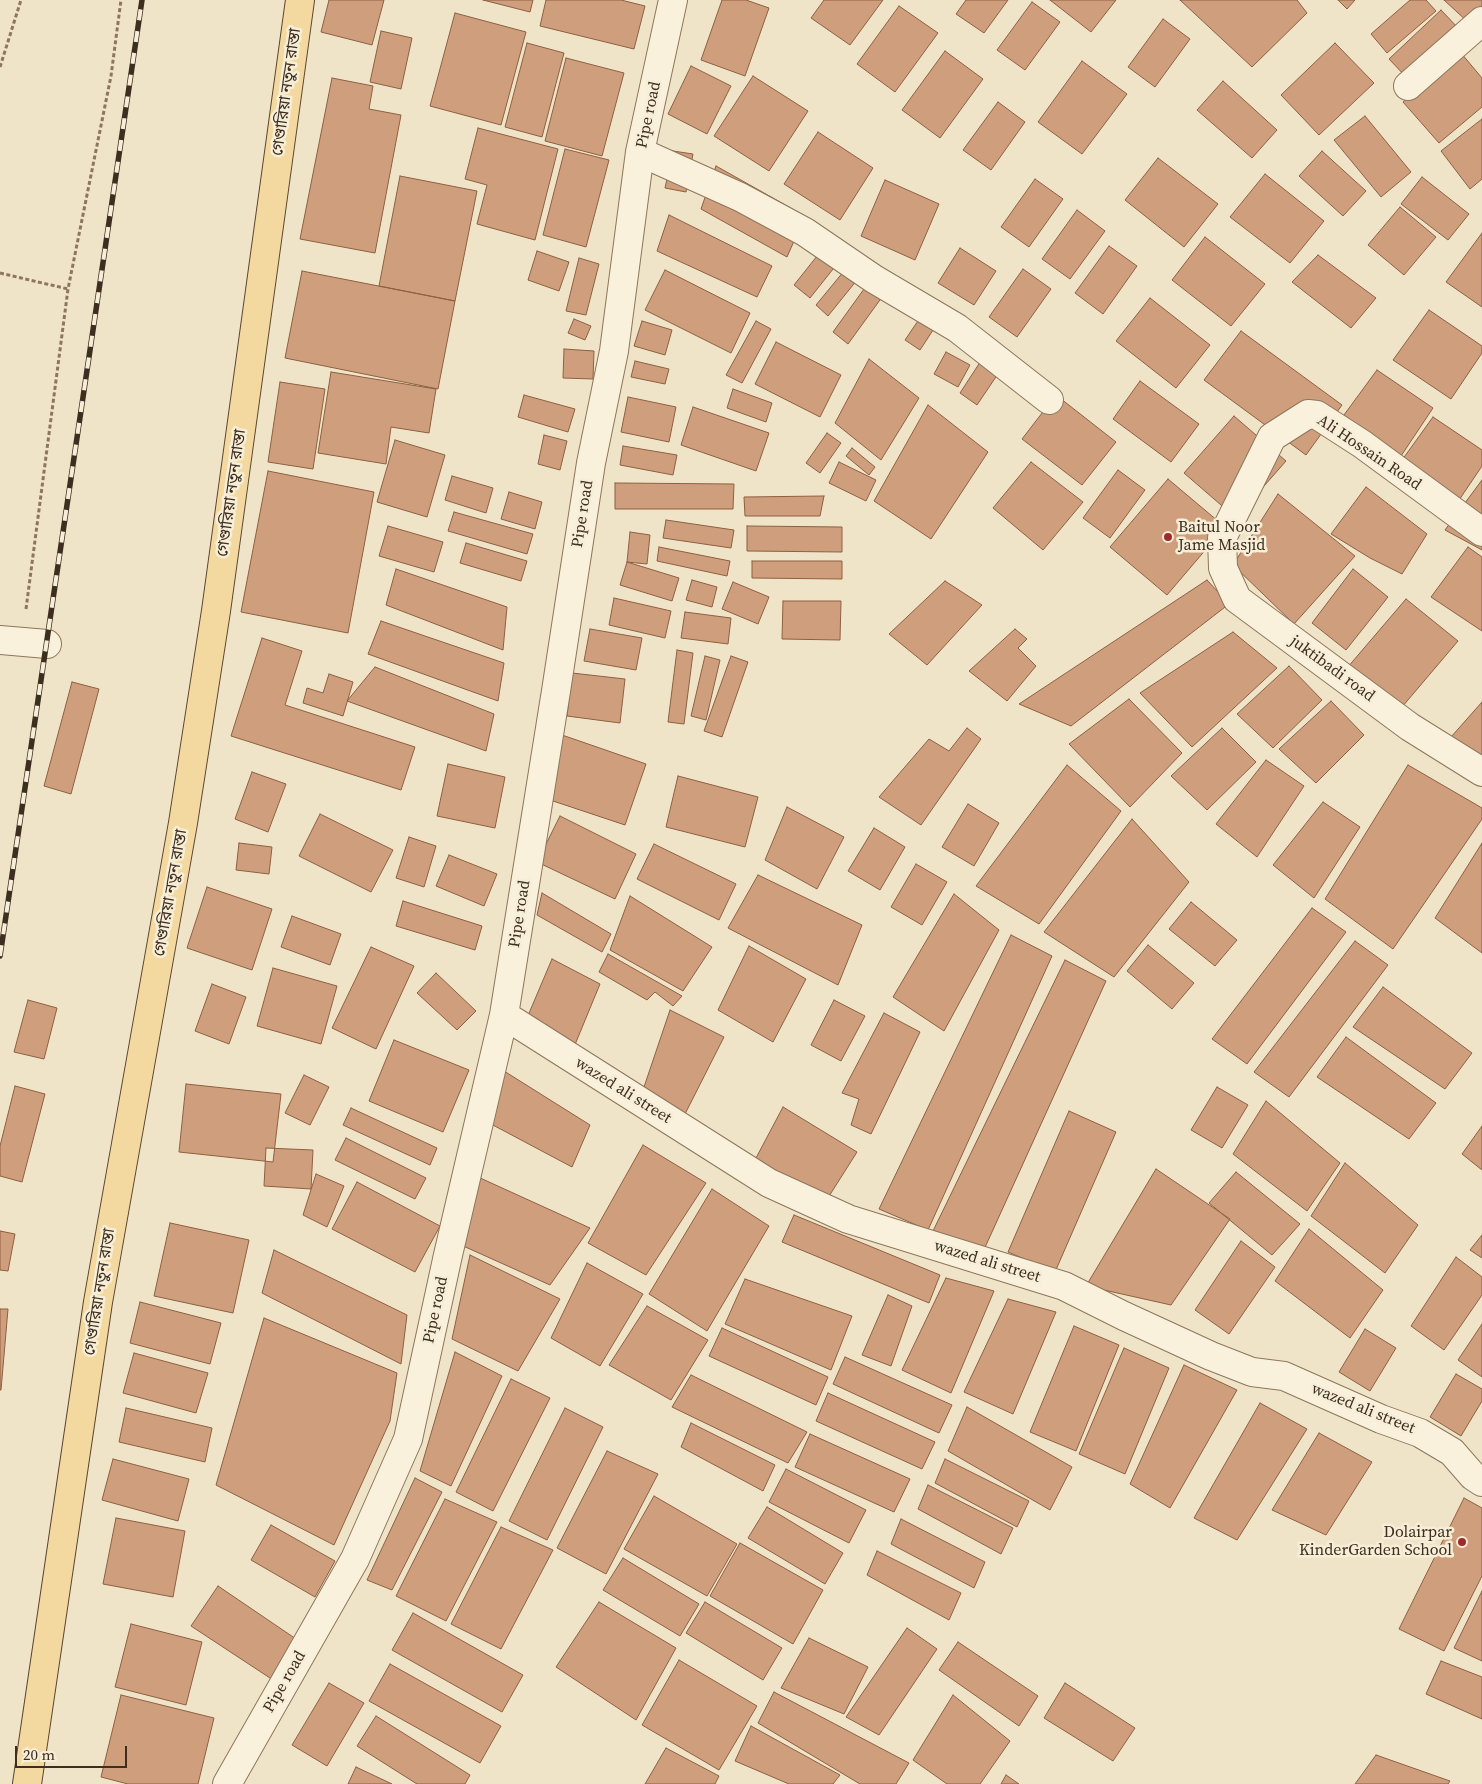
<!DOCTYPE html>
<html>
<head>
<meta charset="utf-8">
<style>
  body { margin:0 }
  #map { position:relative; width:1482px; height:1784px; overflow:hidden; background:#f0e4c8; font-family:"Source Serif 4",serif }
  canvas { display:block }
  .scale { position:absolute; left:15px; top:1746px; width:112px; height:22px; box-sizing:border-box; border:2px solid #3d2e20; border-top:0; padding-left:6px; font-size:15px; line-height:18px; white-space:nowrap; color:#3d2e20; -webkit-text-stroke:4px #f7eed8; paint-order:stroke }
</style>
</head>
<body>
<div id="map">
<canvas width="1482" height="1784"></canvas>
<div class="scale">20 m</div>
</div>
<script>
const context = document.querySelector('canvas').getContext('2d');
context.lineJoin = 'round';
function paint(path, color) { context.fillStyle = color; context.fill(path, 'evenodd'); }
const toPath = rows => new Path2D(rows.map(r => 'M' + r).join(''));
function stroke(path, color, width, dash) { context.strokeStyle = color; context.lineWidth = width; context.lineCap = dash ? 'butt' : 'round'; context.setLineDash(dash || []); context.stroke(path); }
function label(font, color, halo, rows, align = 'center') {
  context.font = font + ' "Source Serif 4","Noto Sans Bengali",serif'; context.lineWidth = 5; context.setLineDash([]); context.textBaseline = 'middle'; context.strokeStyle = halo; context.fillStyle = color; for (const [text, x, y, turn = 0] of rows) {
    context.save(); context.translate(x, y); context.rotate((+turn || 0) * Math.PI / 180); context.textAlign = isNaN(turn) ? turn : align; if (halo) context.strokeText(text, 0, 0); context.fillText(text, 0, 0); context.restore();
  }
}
const building = toPath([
  [329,0,384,0,372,45,321,32,329,0],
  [483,0,533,0,530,12,483,0],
  [546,0,621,0,645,6,634,49,540,26,546,0],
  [722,0,746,0,769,8,745,76,701,60,722,0],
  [824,0,883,0,850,45,811,18,824,0],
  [966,0,1008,0,984,33,956,14,966,0],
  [1050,0,1116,0,1091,32,1050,0],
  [1180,0,1297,0,1307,13,1252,67,1180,0],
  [1338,0,1355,0,1347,9,1338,0],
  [1410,0,1426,0,1436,11,1387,53,1371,34,1410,0],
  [1444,0,1482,0,1482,11,1470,24,1444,0],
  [1032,2,1060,22,1025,70,997,50,1032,2],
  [899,6,938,33,895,92,857,64,899,6],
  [1441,10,1460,30,1408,79,1389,59,1441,10],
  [455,13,526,32,501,125,430,106,455,13],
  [1163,19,1190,39,1155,87,1128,67,1163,19],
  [381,31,412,38,401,89,370,82,381,31],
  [527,43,564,53,542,137,505,127,527,43],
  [1335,43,1374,83,1319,135,1281,95,1335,43],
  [945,51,983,79,940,138,902,110,945,51],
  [1461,53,1482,78,1482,107,1439,143,1403,102,1461,53],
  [566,58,624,73,602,156,545,141,566,58],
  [1082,61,1127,94,1082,154,1038,122,1082,61],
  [691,66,731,86,707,134,668,114,691,66],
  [753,76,808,111,769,171,714,136,753,76],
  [332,78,373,86,369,109,401,115,375,253,300,239,332,78],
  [1223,81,1277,130,1252,158,1197,110,1223,81],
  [998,102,1025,122,991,170,963,150,998,102],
  [1365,116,1411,172,1381,197,1334,140,1365,116],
  [1482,119,1482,179,1470,189,1441,151,1482,119],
  [478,128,558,149,535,240,477,224,487,185,465,179,478,128],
  [818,132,873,168,840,220,784,184,818,132],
  [565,149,609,160,586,247,543,235,565,149],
  [673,151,693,154,686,192,665,188,673,151],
  [1322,151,1366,191,1343,216,1299,176,1322,151],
  [1158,158,1218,204,1184,247,1125,200,1158,158],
  [716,166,805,216,787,257,701,209,716,166],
  [1265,174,1324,221,1290,263,1230,217,1265,174],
  [400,176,477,191,455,301,379,286,400,176],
  [1422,177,1469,214,1448,240,1401,204,1422,177],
  [1035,179,1063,199,1029,247,1001,227,1035,179],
  [885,180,939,204,915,260,861,236,885,180],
  [1400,207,1436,237,1404,275,1368,245,1400,207],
  [1077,210,1105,231,1070,279,1042,259,1077,210],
  [669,215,772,266,757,297,657,251,669,215],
  [1482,233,1482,307,1446,282,1482,233],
  [1205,237,1265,284,1231,326,1172,280,1205,237],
  [829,241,845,254,810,298,794,285,829,241],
  [1109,246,1137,266,1103,314,1075,293,1109,246],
  [960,248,996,271,974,305,938,283,960,248],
  [537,251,569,262,559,291,528,280,537,251],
  [1318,255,1376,298,1351,328,1292,282,1318,255],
  [579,258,599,264,586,315,566,311,579,258],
  [849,265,861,275,828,316,816,305,849,265],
  [1023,269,1051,289,1017,337,989,317,1023,269],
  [665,270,750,313,731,353,645,310,665,270],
  [302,271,455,301,438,389,285,358,302,271],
  [877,271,893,282,848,344,833,332,877,271],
  [1150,298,1210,345,1176,388,1116,341,1150,298],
  [1429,310,1482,346,1482,353,1451,399,1393,360,1429,310],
  [924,312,939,321,920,350,905,340,924,312],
  [574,319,591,326,585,340,568,333,574,319],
  [642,321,672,330,665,355,634,346,642,321],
  [756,321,771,329,742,383,726,375,756,321],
  [1241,331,1342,405,1306,455,1204,380,1241,331],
  [776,342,841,375,820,417,755,384,776,342],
  [990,347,1008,359,977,405,960,393,990,347],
  [564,349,594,351,593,379,563,378,564,349],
  [946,352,970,365,958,387,934,374,946,352],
  [869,359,919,398,881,460,835,423,869,359],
  [635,361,669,369,665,384,631,377,635,361],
  [1377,370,1433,408,1399,459,1341,419,1377,370],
  [331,372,436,389,429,433,391,427,386,464,318,453,331,372],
  [1140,381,1199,424,1171,462,1113,419,1140,381],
  [280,382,325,389,313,469,268,462,280,382],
  [733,389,772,403,766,422,727,408,733,389],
  [524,395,575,409,568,432,518,417,524,395],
  [1056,395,1116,442,1082,485,1022,439,1056,395],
  [628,397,676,407,669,442,621,432,628,397],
  [928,405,988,452,931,539,874,501,928,405],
  [693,407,769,433,756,471,681,445,693,407],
  [1234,416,1286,461,1236,518,1184,473,1234,416],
  [1433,417,1482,450,1482,466,1455,506,1397,467,1433,417],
  [827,433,841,443,820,473,806,463,827,433],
  [544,435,567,441,560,470,538,464,544,435],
  [395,440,445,455,427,517,377,502,395,440],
  [623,446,677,455,673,475,620,465,623,446],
  [852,448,875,467,869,475,846,456,852,448],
  [839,462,876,480,866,501,829,483,839,462],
  [1031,462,1083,502,1043,550,993,508,1031,462],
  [1118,470,1145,490,1110,538,1083,518,1118,470],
  [268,471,374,492,348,633,241,612,268,471],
  [452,476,493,488,486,513,445,500,452,476],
  [1168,479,1225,527,1167,595,1110,547,1168,479],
  [1482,480,1482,550,1445,530,1482,480],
  [615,483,734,484,733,509,615,509,615,483],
  [1366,487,1427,534,1402,574,1370,558,1331,534,1366,487],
  [509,492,542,502,535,529,501,519,509,492],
  [1278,494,1355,556,1294,624,1233,565,1278,494],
  [824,496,820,516,745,516,744,497,824,496],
  [454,512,533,534,527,554,448,531,454,512],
  [666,520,734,530,731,548,663,538,666,520],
  [388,526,443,542,434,572,379,556,388,526],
  [747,526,842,527,842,552,747,551,747,526],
  [630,532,650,535,647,564,627,562,630,532],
  [466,543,527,561,521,581,460,563,466,543],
  [659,547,730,561,727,576,657,561,659,547],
  [1468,547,1482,557,1482,631,1431,597,1468,547],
  [752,561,842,561,842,579,752,578,752,561],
  [627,562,679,578,672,601,620,585,627,562],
  [396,569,507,607,503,650,386,605,396,569],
  [1353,569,1388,597,1346,650,1312,623,1353,569],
  [692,580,717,587,712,607,686,600,692,580],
  [1207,580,1229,604,1071,726,1019,704,1207,580],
  [945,581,982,605,927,665,889,634,945,581],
  [733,582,769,597,758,624,722,609,733,582],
  [614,598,671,611,665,638,609,625,614,598],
  [1406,599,1458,641,1402,707,1347,668,1406,599],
  [783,601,841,601,840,640,782,639,783,601],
  [685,612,731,618,728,644,681,638,685,612],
  [381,621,504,663,498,701,368,654,381,621],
  [590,629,642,638,636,670,584,661,590,629],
  [1015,629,1027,639,1018,648,1036,666,1007,701,969,671,1015,629],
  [1233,632,1277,668,1192,747,1140,693,1233,632],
  [262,638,302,651,285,705,415,747,401,790,231,736,262,638],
  [677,650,693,653,684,724,668,722,677,650],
  [705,656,720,660,706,720,691,716,705,656],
  [731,656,748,662,722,737,704,731,731,656],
  [1289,666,1322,700,1273,748,1237,714,1289,666],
  [375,667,494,714,486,751,347,701,375,667],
  [572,673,625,679,620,723,567,716,572,673],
  [329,674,353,682,343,716,303,703,307,688,323,693,329,674],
  [72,682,99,689,71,794,44,786,72,682],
  [1129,699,1182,753,1130,807,1069,744,1129,699],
  [1331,701,1364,735,1316,783,1279,749,1331,701],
  [1482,702,1482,762,1451,737,1482,702],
  [967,728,981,739,921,825,879,797,929,739,949,751,967,728],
  [1222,728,1256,762,1207,810,1171,776,1222,728],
  [562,735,646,764,625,825,541,797,562,735],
  [1266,760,1304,786,1257,857,1216,824,1266,760],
  [448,764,505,777,495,828,437,816,448,764],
  [1067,765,1121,811,1039,924,976,886,1067,765],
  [1408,765,1482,808,1482,819,1393,949,1325,899,1408,765],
  [252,772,286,784,268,832,235,819,252,772],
  [678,776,758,797,745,847,666,827,678,776],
  [1323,802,1360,827,1314,898,1273,865,1323,802],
  [968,804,999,823,974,866,942,847,968,804],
  [787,807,844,837,817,889,765,860,787,807],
  [320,814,393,850,371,892,299,856,320,814],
  [560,816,636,854,615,899,537,862,560,816],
  [1132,819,1189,882,1114,977,1044,932,1132,819],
  [874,828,905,847,880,890,848,871,874,828],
  [409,837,436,846,424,887,396,878,409,837],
  [239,843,272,847,269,874,236,870,239,843],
  [1482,843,1482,953,1435,918,1482,843],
  [654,844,736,884,719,920,637,879,654,844],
  [449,855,497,874,484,906,436,886,449,855],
  [916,864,947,882,922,925,891,907,916,864],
  [758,875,862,925,838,985,728,928,758,875],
  [207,887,272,909,252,970,187,948,207,887],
  [542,893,611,934,602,952,537,915,542,893],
  [954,894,999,930,944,1031,893,997,954,894],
  [630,896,712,947,683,991,610,950,630,896],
  [403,901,482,926,475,950,396,926,403,901],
  [1191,902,1237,940,1215,966,1169,929,1191,902],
  [1312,908,1346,932,1247,1064,1212,1039,1312,908],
  [292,916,341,934,330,965,281,947,292,916],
  [1011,935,1052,956,928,1230,879,1209,1011,935],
  [1355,941,1388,965,1289,1097,1254,1072,1355,941],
  [1148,945,1194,983,1172,1009,1127,971,1148,945],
  [749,946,806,979,773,1042,718,1010,749,946],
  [371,947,414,966,376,1049,332,1028,371,947],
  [608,954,682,996,673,1006,655,992,647,1000,599,972,608,954],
  [552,959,600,984,574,1047,527,1018,552,959],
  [1065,960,1106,981,982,1254,932,1233,1065,960],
  [273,968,337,986,321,1044,257,1026,273,968],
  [436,973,476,1011,457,1030,417,993,436,973],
  [212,984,246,997,229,1044,195,1031,212,984],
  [1383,987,1472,1053,1445,1089,1353,1027,1383,987],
  [28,1000,57,1008,44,1059,14,1052,28,1000],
  [834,1000,865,1016,841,1061,811,1045,834,1000],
  [670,1010,724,1037,685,1114,644,1087,670,1010],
  [884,1013,920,1032,871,1134,851,1125,859,1099,842,1093,884,1013],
  [1346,1037,1436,1103,1409,1139,1317,1077,1346,1037],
  [394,1040,469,1070,443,1132,369,1101,394,1040],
  [504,1071,590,1125,572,1167,491,1124,504,1071],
  [304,1075,329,1087,310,1125,285,1113,304,1075],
  [186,1084,281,1094,273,1162,179,1152,186,1084],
  [15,1086,45,1094,22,1182,0,1176,0,1146,15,1086],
  [1217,1087,1248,1105,1222,1148,1191,1130,1217,1087],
  [1266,1101,1340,1163,1307,1211,1233,1154,1266,1101],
  [783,1107,857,1152,819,1212,747,1175,783,1107],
  [351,1108,437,1148,430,1165,343,1125,351,1108],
  [1069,1111,1116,1132,1055,1272,1008,1252,1069,1111],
  [1482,1126,1482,1170,1462,1154,1482,1126],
  [346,1138,426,1178,415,1199,335,1160,346,1138],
  [643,1145,706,1183,646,1275,588,1243,643,1145],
  [266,1148,313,1150,311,1189,264,1186,266,1148],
  [1345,1163,1418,1225,1385,1273,1311,1216,1345,1163],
  [1156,1169,1230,1219,1171,1305,1086,1286,1156,1169],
  [1236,1172,1300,1224,1272,1255,1209,1203,1236,1172],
  [316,1174,344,1186,327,1227,303,1215,316,1174],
  [478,1177,590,1228,550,1285,461,1245,478,1177],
  [357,1182,440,1226,415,1272,332,1229,357,1182],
  [712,1189,769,1226,707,1331,649,1294,712,1189],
  [794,1215,940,1275,929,1303,782,1242,794,1215],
  [170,1223,249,1240,233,1313,154,1296,170,1223],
  [1309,1229,1383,1290,1350,1338,1275,1281,1309,1229],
  [0,1231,15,1234,8,1271,0,1270,0,1231],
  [1482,1235,1482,1258,1470,1250,1482,1235],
  [1241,1241,1275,1267,1229,1334,1195,1310,1241,1241],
  [274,1250,407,1315,401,1364,262,1293,274,1250],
  [470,1255,560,1299,518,1371,452,1339,470,1255],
  [1456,1257,1482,1277,1482,1295,1444,1350,1411,1326,1456,1257],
  [587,1263,643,1294,600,1366,551,1338,587,1263],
  [946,1278,994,1291,951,1393,902,1370,946,1278],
  [745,1279,852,1316,831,1370,725,1324,745,1279],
  [888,1295,912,1306,891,1366,862,1355,888,1295],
  [1008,1299,1056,1312,1013,1414,964,1392,1008,1299],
  [140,1302,221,1323,210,1364,130,1343,140,1302],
  [647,1306,708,1340,671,1400,609,1365,647,1306],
  [0,1309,8,1309,1,1390,0,1390,0,1309],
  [264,1318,397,1373,390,1421,334,1545,216,1485,264,1318],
  [1482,1324,1482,1377,1458,1360,1482,1324],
  [1074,1326,1119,1345,1076,1451,1030,1432,1074,1326],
  [722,1328,828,1377,816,1405,709,1356,722,1328],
  [1365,1329,1396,1348,1370,1391,1339,1372,1365,1329],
  [1124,1348,1169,1368,1125,1474,1079,1454,1124,1348],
  [455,1352,502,1376,451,1486,420,1471,455,1352],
  [134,1353,208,1373,196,1413,123,1393,134,1353],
  [845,1357,952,1405,939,1433,833,1384,845,1357],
  [1184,1365,1237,1390,1170,1508,1130,1484,1184,1365],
  [1456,1374,1482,1389,1482,1401,1461,1436,1430,1417,1456,1374],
  [691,1375,807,1432,788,1463,672,1407,691,1375],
  [511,1379,550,1398,493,1511,456,1492,511,1379],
  [828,1393,935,1442,922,1469,816,1421,828,1393],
  [1260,1403,1307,1429,1237,1540,1194,1518,1260,1403],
  [967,1407,1072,1467,1050,1510,948,1451,967,1407],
  [126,1408,212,1428,205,1462,119,1442,126,1408],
  [565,1408,603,1427,547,1540,509,1521,565,1408],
  [691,1423,775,1465,763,1491,681,1447,691,1423],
  [1319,1433,1372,1462,1326,1535,1272,1510,1319,1433],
  [810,1434,910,1479,894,1512,795,1467,810,1434],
  [607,1451,658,1474,606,1574,557,1548,607,1451],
  [113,1459,189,1479,178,1521,102,1500,113,1459],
  [945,1459,1029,1501,1017,1527,935,1483,945,1459],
  [786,1469,866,1510,849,1543,769,1502,786,1469],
  [415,1478,442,1492,392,1590,367,1580,415,1478],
  [928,1485,1013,1528,1001,1554,918,1509,928,1485],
  [654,1496,737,1544,707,1596,624,1549,654,1496],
  [1464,1498,1482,1508,1482,1576,1444,1651,1399,1629,1464,1498],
  [445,1499,497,1522,446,1621,396,1596,445,1499],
  [767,1507,843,1553,825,1584,748,1538,767,1507],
  [116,1518,185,1531,173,1597,103,1584,116,1518],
  [901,1519,985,1562,974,1588,891,1544,901,1519],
  [271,1525,335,1561,315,1597,251,1560,271,1525],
  [501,1527,553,1550,501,1649,451,1624,501,1527],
  [740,1543,823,1590,793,1644,710,1596,740,1543],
  [877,1551,961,1593,949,1620,867,1575,877,1551],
  [623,1558,699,1604,680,1636,603,1590,623,1558],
  [218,1586,299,1641,273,1680,191,1626,218,1586],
  [1482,1591,1482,1661,1454,1648,1482,1591],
  [599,1602,676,1648,636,1720,556,1667,599,1602],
  [705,1602,782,1648,763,1680,686,1633,705,1602],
  [413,1613,523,1675,502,1712,392,1650,413,1613],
  [131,1624,202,1642,186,1705,115,1687,131,1624],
  [907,1628,937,1649,879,1735,846,1717,907,1628],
  [809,1638,868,1667,844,1714,781,1688,809,1638],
  [958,1642,1038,1696,1019,1726,939,1670,958,1642],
  [679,1660,757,1706,719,1770,642,1725,679,1660],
  [1441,1661,1482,1677,1482,1719,1426,1694,1441,1661],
  [390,1664,501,1726,480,1763,369,1701,390,1664],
  [329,1683,364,1703,327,1766,292,1745,329,1683],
  [1065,1683,1135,1728,1113,1761,1044,1718,1065,1683],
  [774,1692,909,1763,896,1784,860,1784,758,1723,774,1692],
  [121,1695,214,1718,198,1784,128,1784,101,1777,121,1695],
  [953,1695,1010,1741,980,1784,947,1784,913,1760,953,1695],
  [376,1716,470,1775,465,1784,417,1784,357,1746,376,1716],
  [751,1726,840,1775,833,1784,789,1784,735,1761,751,1726],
  [666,1748,719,1776,715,1784,645,1784,666,1748],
  [1376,1755,1450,1781,1448,1784,1355,1784,1376,1755],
  [356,1767,392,1784,348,1784,356,1767],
  [1006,1775,1019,1784,1001,1784,1006,1775]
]);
paint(building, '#cf9f7d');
stroke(building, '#8d5f41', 1);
const street = toPath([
  [1408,86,1482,21],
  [640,152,740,197,805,232,874,279,957,328,1049,400],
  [1482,532,1362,444,1317,415,1308,414,1272,437,1222,538,1223,568,1237,599,1410,727,1482,772],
  [0,640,47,644],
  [504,1015,769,1183,848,1219,1064,1286,1124,1316,1211,1356,1252,1372,1284,1376,1381,1419,1420,1433,1452,1452,1473,1476,1482,1482],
  [227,1784,355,1559,408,1439,448,1255,504,1015,556,691,591,463,614,351,640,152,673,0]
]);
const primary = toPath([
  [27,1784,98,1302,183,823,216,611,300,0]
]);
stroke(street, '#8d765c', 30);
stroke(primary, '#5b4430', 30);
stroke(toPath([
  [0,67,21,0],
  [0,273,68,289],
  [26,609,68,289,111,76,121,0]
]), '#8d765c', 3, [4, 2.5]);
stroke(street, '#faf1dc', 28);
stroke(primary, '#f3d9a0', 28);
const rail = toPath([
  [0,956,142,0]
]);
stroke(rail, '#3d2e20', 5.5);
stroke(rail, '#f7eed8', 4, [11]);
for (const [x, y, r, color] of [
  [1168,537,5,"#9e2a2b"],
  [1462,1542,5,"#9e2a2b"]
]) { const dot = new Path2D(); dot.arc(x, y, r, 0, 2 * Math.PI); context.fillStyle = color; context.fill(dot); stroke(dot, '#f7eed8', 2); }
label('16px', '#3d2e20', '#f7eed8', [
  ["গেণ্ডারিয়া নতুন রাস্তা",287,92,-82],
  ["Pipe road",649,115,-78],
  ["Ali Hossain Road",1369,453,34],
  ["গেণ্ডারিয়া নতুন রাস্তা",232,493,-82],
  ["Pipe road",583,514,-81],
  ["juktibadi road",1332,669,36],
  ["গেণ্ডারিয়া নতুন রাস্তা",171,893,-80],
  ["Pipe road",520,914,-81],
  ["wazed ali street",623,1091,32],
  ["wazed ali street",987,1262,17],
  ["গেণ্ডারিয়া নতুন রাস্তা",100,1292,-81],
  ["Pipe road",436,1310,-78],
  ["wazed ali street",1363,1409,22],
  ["Pipe road",285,1682,-60]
]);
label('16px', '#3d2e20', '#f7eed8', [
  ["Baitul Noor",1178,528],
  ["Jame Masjid",1178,546],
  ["Dolairpar",1452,1533,"right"],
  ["KinderGarden School",1452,1551,"right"]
], 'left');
</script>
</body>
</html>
